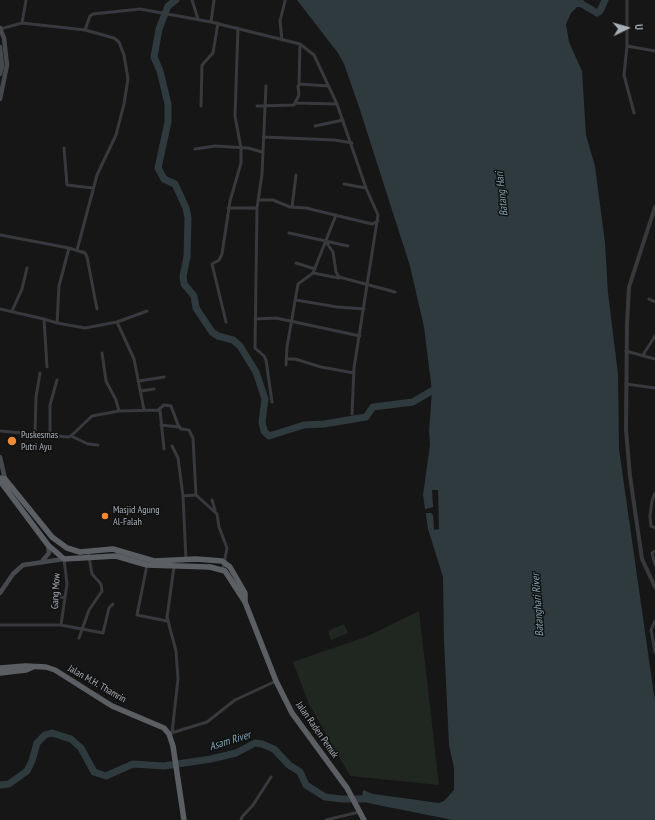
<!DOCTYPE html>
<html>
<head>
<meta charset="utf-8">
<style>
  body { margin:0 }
  #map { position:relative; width:655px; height:820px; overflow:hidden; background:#161617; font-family:"PT Sans Narrow",sans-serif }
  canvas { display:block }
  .north { position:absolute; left:607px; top:8px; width:40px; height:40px; -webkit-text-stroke:3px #111112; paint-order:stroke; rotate:85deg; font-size:11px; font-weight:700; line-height:16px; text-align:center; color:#a8b0b7 }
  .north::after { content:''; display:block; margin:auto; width:14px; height:18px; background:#a8b0b7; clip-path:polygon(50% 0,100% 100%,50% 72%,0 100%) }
</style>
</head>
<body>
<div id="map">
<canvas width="655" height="820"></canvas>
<div class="north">U</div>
</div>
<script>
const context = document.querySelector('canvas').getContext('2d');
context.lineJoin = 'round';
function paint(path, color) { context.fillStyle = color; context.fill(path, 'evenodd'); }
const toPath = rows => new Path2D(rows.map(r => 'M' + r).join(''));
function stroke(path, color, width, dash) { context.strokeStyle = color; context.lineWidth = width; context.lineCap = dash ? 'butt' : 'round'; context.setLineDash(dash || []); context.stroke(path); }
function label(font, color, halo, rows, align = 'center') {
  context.font = font + ' "PT Sans Narrow",sans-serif'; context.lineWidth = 3; context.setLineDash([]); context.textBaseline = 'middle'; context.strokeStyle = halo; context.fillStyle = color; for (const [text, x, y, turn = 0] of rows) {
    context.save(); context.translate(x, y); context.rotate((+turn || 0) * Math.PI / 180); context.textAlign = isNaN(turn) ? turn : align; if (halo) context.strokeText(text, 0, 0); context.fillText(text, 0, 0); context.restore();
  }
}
paint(toPath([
  [419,611,439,785,350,776,309,704,293,662,368,636],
  [344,624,348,633,331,640,328,631]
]), '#202720');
paint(toPath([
  [297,0,584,0,571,13,566,24,569,42,582,71,586,135,595,166,605,243,608,293,618,374,619,449,655,702,655,820,453,820,368,803,362,798,363,790,373,794,439,803,444,801,454,790,454,768,449,745,444,641,443,577,428,529,423,495,430,445,429,431,432,391,424,327,410,266,359,107,344,64,338,53]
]), '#2e3a3d');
paint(toPath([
  [432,490,438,490,439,529,434,530,433,515,431,513,422,513,422,510,433,507]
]), '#161617');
stroke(toPath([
  [176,0,168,6,159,29,154,57,160,71,168,104,168,122,158,168,164,179,175,184,186,208,188,218,187,257,183,276,184,284,194,296,196,308,212,332,218,336,233,340,240,346,256,372,265,399,262,422,264,431,269,436,304,425,324,424,366,417,373,407,413,402,440,386],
  [573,3,582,4,597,13,600,11,605,0],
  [0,785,9,784,27,771,32,761,37,743,45,735,52,733,71,739,81,748,94,772,106,776,133,764,164,766,211,759,236,753,255,743,262,744,274,749,289,765,300,772,306,785,325,797,341,799,372,799]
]), '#2e3a3d', 7);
stroke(toPath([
  [192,0,198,19],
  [627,0,627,46,655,51],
  [211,22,214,0],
  [22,23,26,0],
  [0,29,22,23,85,30,114,38,119,42,124,55,128,79,124,104,116,135,97,175,77,250],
  [85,30,90,16,93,14,140,9,211,22,300,44,314,55,337,104,366,188,378,215,354,368,352,414],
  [282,40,280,21,285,1],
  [627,46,624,75,634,113],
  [299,84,300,44],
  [266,86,262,174,257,208,255,348,264,356,266,360,272,402],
  [295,103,337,104],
  [201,106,202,65,213,53,218,23],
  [257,106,294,105,299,95,298,86,300,84,328,86],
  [315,126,343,120],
  [263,137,335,140,352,143],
  [64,148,67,185,93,188],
  [195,149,215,146,248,148,262,152],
  [344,184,366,188],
  [258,200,273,200,290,207,306,208,372,224,378,221],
  [292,207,296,175],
  [228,208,257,208],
  [289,233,348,246],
  [0,235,69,248,85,253,87,257,97,309],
  [326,242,333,252,336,272,339,277,395,292],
  [296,263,315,269],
  [313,273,339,278],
  [649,299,655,302],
  [296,300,337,307,364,309],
  [0,309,44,319,57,323,85,328,117,322,147,311],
  [12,311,22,289,27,268],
  [44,319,47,367],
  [255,319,276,318,360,336],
  [117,322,134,359,144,410],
  [226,322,212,264,219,260,222,254,230,201,241,163,241,148,235,116,238,28],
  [57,323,59,286,69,248],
  [626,351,655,359],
  [102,353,106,381,116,400,119,411],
  [643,355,655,336],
  [286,359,295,359,321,367,354,373],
  [286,365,287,347,298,284,313,273,336,215],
  [139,381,164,377],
  [626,384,655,388],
  [141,391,154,389],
  [158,410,164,405,171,406,178,425,181,429,189,430,193,438,196,495,217,514,219,527,227,548,223,569],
  [161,425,179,427],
  [0,431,68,437,71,436,92,416,119,411,160,410,164,449],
  [35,433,36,397,40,373],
  [50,435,50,405,57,380],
  [71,436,88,444,98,445],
  [172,446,178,458,183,496,186,560],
  [655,493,652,501,650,516,651,526,655,528],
  [183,496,196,495],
  [212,500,215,510],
  [655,551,652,553,655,565],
  [147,565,137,615,167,621],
  [53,598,64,597],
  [655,621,651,630,655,652],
  [0,625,61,625,103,633,109,608,113,604],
  [61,625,67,584,64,559],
  [79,638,89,610,102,591,101,584,92,574,88,551],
  [171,733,207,722,235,700,276,681],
  [172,733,178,679,176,651,167,617,174,567],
  [241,820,242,817,253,805,271,777],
  [326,820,359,812]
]), '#37393c', 3);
stroke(toPath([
  [655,207,629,287,627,324,626,430,630,476,642,559,655,587]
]), '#37393c', 4);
stroke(toPath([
  [0,28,4,38,7,65,0,99],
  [0,47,2,66,0,74],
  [0,457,5,479],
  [43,560,49,553,48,545],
  [0,593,13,574,23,565,64,559]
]), '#45484c', 4.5);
stroke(toPath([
  [0,478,5,479,52,537,67,548,80,552,113,549,154,561,196,559,222,561,230,567,245,593,245,602],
  [0,481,48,545,64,559,116,556,147,565,210,567,225,571,245,602,276,681,292,713,347,788,364,820],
  [0,668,25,666,46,667,55,670,112,706,164,728,169,734,173,746,184,820],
  [0,673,26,670,33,667]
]), '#5b5f64', 5.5);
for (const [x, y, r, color] of [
  [12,441,5,"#f18a34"],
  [105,516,4,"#f18a34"]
]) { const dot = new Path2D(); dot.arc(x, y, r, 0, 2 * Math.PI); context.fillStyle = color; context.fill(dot); stroke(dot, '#111112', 1.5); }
label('10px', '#a8b0b7', '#111112', [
  ["Puskesmas",21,435],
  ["Putri Ayu",21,447],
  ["Masjid Agung",113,510],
  ["Al-Falah",113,522]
], 'left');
label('10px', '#a8b0b7', '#111112', [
  ["Gang Mow",56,591,-87],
  ["Jalan M.H. Thamrin",97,684,30],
  ["Jalan Raden Pemuk",317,730,55]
]);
label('italic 11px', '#7fa5b2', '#111112', [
  ["Batang Hari",502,194,-96],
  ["Batanghari River",538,605,-94],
  ["Asam River",230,741,-17]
]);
</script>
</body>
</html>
